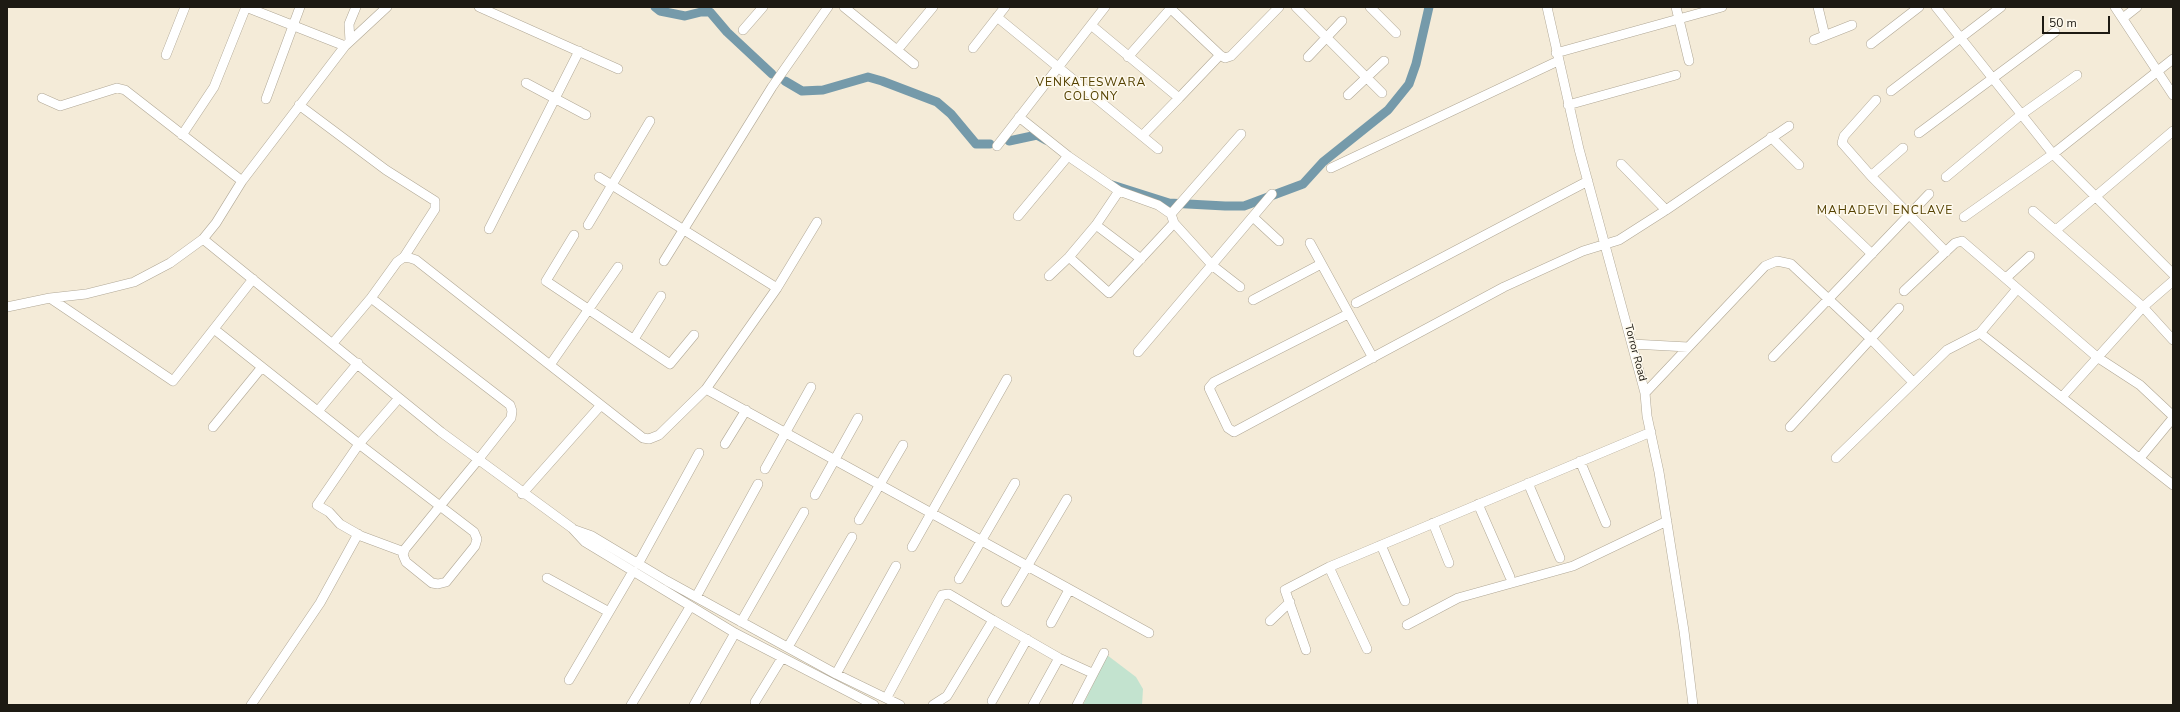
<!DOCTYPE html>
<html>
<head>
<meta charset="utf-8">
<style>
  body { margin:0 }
  #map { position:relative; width:2180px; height:712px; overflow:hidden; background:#f4ebd8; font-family:"Nunito Sans",sans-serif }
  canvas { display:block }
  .frame { position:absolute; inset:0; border:8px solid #1d1a13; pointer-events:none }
  .scale { position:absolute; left:2042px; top:16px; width:68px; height:18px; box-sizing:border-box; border:2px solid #1d1a13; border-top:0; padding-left:5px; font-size:12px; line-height:14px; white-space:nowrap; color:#1d1a13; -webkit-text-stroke:3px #fef9ed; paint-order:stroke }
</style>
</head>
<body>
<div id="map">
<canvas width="2180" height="712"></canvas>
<div class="frame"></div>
<div class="scale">50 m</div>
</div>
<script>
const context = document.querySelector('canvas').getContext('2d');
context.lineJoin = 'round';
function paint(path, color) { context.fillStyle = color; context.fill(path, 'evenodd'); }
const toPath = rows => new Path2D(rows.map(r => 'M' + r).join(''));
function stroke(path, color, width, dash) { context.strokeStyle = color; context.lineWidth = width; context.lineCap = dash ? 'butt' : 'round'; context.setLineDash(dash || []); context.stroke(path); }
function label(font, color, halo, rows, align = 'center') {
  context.font = font + ' "Nunito Sans",sans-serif'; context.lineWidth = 3; context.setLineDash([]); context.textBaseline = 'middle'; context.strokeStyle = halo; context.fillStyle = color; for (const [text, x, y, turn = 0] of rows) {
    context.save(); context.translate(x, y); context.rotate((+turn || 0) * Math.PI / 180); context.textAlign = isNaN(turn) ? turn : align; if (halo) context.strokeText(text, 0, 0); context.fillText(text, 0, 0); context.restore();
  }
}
paint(toPath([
  [1107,655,1136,677,1143,689,1142,705,1083,705]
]), '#c3e3cf');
stroke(toPath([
  [655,7,660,11,685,16,701,12,710,12,727,32,772,74],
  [785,81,802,91,823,90,868,77,882,81,937,102,951,114,976,144,990,144],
  [1009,141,1037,135,1046,140],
  [1109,184,1169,203,1225,206,1244,206,1303,184,1323,162,1388,110,1409,84,1416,64,1429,7]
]), '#759aaa', 9);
const minor = toPath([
  [479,7,618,69],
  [844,7,914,64],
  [1169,7,1220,55,1225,58,1231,56,1279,7],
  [1296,7,1382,93],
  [1370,7,1396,33],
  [1547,7,1579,149,1645,393,1647,416,1659,472,1684,631,1693,705],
  [1676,7,1689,61],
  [1818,7,1825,36],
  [1936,7,2053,154,2173,274],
  [2115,7,2173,95],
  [997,17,1158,149],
  [2123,18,2137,7],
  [1091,25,1179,98,1142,136],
  [743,30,763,7],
  [1814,40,1852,25],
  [350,41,349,24,356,7],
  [1871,44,1919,7],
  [973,48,1005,7],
  [898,49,933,7],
  [1556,53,1722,7],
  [166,55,185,7],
  [1128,57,1171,8],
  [1308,57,1342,21],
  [526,83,586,115],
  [1891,91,2001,7],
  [1348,95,1384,61],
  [42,98,60,106,117,88,125,90,242,181],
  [1179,98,1220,55],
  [266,99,300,7],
  [1876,100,1844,136,1842,143,1871,176,1946,252],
  [299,105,386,170,435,201,435,209,404,257],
  [1568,105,1676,75],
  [1019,117,1068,156,1119,191,1158,205,1171,214,1174,223,1213,266,1240,287],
  [1919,133,2055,32],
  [182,135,214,87,246,7,345,46],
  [1771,137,1799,165],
  [997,146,1105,7],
  [1621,164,1666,210],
  [1331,168,1558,61],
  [1871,176,1903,148],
  [599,177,777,288],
  [1946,177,2022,114,2077,75],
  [2033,211,2143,307,2173,281],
  [1171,214,1241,134],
  [1830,214,1872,254],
  [1018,216,1068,156],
  [1253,217,1279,241],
  [1964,217,2053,154,2173,59],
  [588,225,650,121],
  [1096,225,1141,259],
  [489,229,579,51],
  [2056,230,2173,131],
  [574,235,546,281,670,364,694,335],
  [203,239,441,432,572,528,585,542,735,633,874,705],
  [1310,243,1373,358],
  [1069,257,1109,293,1174,223],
  [664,261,772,87,828,7],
  [1049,276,1069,257,1096,225,1119,191],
  [2006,278,2030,256],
  [1904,291,1955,243,1962,241,2097,357,2140,385,2173,416],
  [50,298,173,381,253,279],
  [1253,300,1321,264],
  [1356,303,1588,181],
  [7,307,50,298,86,294,134,282,170,263,203,239,216,223,242,181,345,46,387,7],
  [1348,314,1214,382,1209,388,1228,428,1234,432,1504,287,1583,251,1619,240,1666,210,1789,126],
  [214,329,359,444,440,506,474,532,477,539,475,546,446,582,438,584,432,583,406,562,403,555,405,549,440,506,478,460,511,418,512,411,510,405,371,298],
  [1980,333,2173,485],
  [634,339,661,296],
  [333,343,371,298,397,262,404,257,410,258,416,260,643,438,649,439,659,435,706,389,1149,633],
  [1632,344,1688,347],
  [1138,352,1272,194],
  [1773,357,1929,194],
  [550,365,618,267],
  [706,389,777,288,817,222],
  [1645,393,1765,266,1777,261,1791,264,1870,338,1913,382],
  [2062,397,2143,307,2173,340],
  [399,398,359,444,317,505,329,512,340,524,361,536,404,552],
  [318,411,358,363],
  [213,427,262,367],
  [1790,427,1899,308],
  [725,444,746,410],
  [1836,458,1947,350,1980,333,2017,289],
  [2140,458,2173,418],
  [1580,461,1606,523],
  [765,469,811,387],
  [1528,483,1560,558],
  [522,494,601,405],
  [815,495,858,418],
  [1478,504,1510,577],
  [859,520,903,445],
  [1433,523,1449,563],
  [575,530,592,536,667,581,836,674,900,705],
  [1381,545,1405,601],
  [912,547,1007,379],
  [638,564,699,453],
  [1329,567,1367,649],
  [547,578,609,612],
  [959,579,1015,483],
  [696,597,758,484],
  [1006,602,1067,499],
  [1270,621,1290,602],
  [741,622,804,512],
  [1051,623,1069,590],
  [1407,625,1458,598,1573,566,1667,521],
  [788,647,852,537],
  [1306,650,1285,590,1329,567,1651,432],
  [836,674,896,566],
  [569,680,632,573],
  [887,697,942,595,949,594,993,620],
  [992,701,1027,639],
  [755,702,782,658],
  [251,705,320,603,358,534],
  [631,705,690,607],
  [694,705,735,633],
  [933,705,947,696,993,620,1059,658,1092,673],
  [1033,705,1059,658],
  [1077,705,1104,653]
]);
stroke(minor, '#b0a795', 10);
stroke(minor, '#fff', 9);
label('11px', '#1d1a13', '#fef9ed', [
  ["Torror Road",1635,353,75]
]);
context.letterSpacing = '1px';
label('12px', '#544100', '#fef9ed', [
  ["VENKATESWARA",1091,83],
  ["COLONY",1091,97],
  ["MAHADEVI ENCLAVE",1885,211]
]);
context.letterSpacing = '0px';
</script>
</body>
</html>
